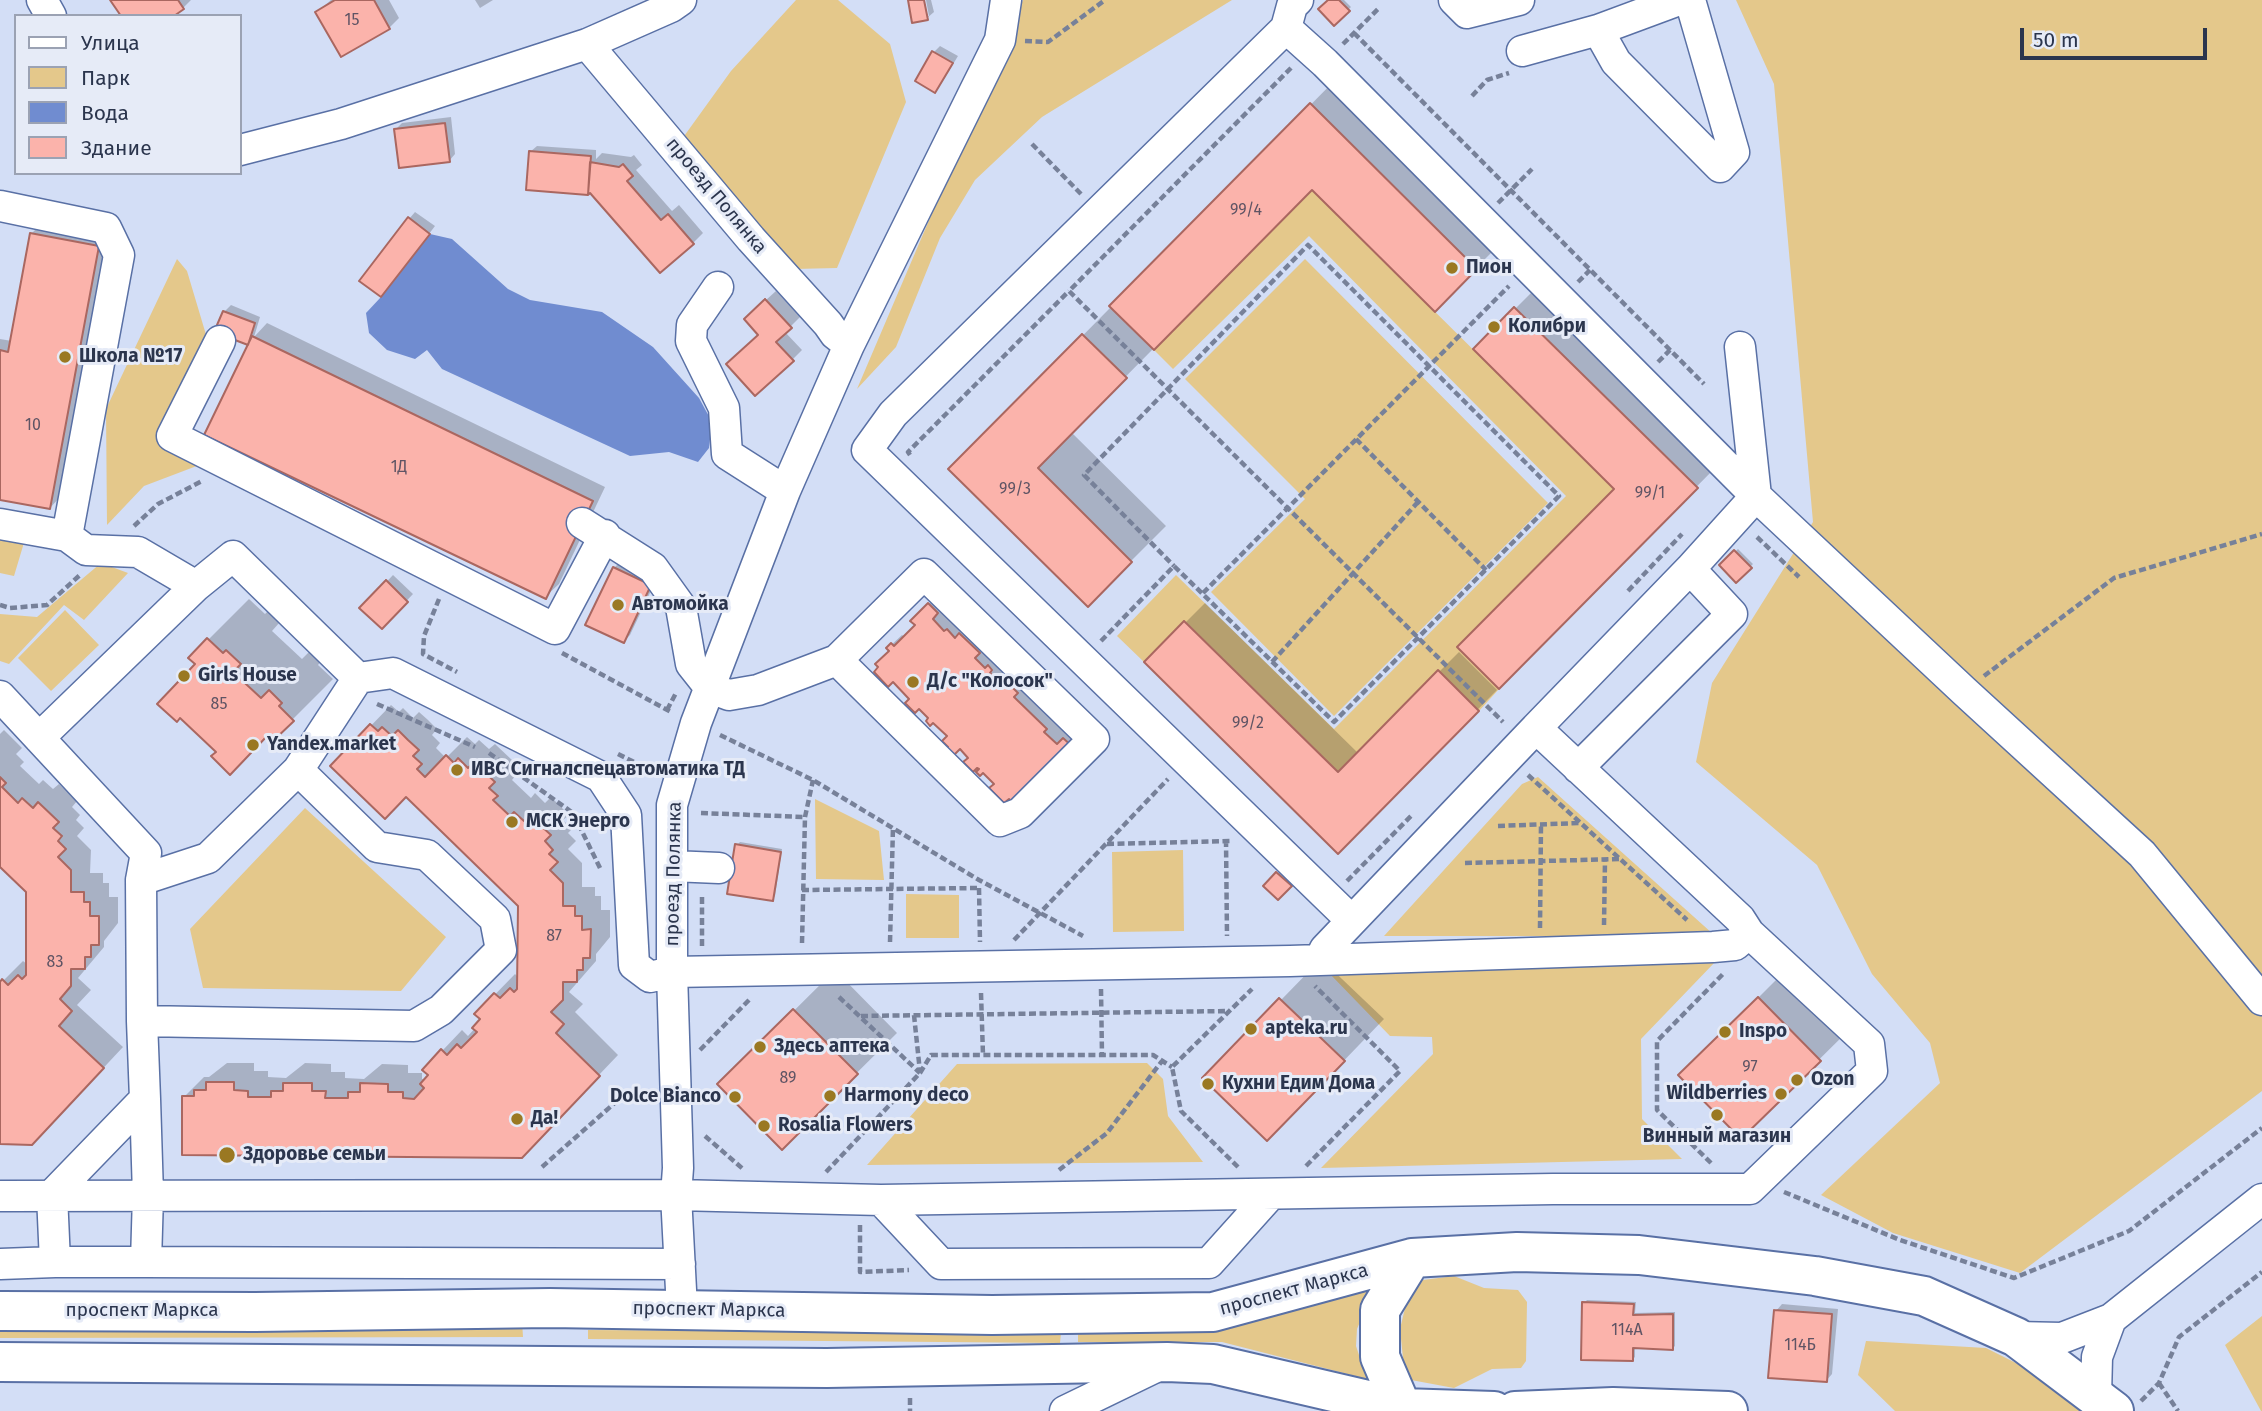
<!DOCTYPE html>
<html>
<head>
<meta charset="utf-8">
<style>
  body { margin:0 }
  #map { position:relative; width:2262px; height:1411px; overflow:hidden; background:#d3def6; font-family:"Fira Sans",sans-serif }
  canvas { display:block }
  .legend { position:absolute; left:14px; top:14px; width:228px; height:161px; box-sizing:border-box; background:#e6ebf7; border:2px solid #9ba2b3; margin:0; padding:9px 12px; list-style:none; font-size:21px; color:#2b354d }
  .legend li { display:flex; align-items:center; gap:14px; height:35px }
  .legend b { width:35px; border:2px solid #9ba2b3 }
  .scale { position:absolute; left:2020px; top:28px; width:187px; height:32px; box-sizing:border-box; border:4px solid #2b354d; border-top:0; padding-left:9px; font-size:21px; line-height:24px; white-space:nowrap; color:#2b354d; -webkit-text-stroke:5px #e6ebf7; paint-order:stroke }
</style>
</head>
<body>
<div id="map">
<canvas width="2262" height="1411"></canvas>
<ul class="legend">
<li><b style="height:9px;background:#fff"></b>Улица</li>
<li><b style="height:19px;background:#e4c88b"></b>Парк</li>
<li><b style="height:19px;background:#708cd0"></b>Вода</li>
<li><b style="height:19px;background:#fbb3ab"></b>Здание</li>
</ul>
<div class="scale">50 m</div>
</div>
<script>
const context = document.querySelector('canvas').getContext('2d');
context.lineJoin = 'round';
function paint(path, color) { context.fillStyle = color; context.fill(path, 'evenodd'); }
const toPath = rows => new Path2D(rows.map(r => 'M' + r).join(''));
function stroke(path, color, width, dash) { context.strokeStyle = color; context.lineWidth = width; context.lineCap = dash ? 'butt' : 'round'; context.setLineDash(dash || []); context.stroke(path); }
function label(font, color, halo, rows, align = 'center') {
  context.font = font + ' "Fira Sans",sans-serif'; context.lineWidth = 6; context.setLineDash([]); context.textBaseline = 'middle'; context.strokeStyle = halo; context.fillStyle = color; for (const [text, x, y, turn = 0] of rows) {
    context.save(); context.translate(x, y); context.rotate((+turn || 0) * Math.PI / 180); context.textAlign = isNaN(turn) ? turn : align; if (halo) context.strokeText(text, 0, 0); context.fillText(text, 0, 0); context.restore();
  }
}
paint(toPath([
  [796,0,838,0,890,44,906,102,837,268,794,269,682,139,731,71],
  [1023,0,1232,0,1042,117,975,180,940,238,896,347,857,389],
  [1736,0,2262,0,2262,1091,2020,1273,1893,1233,1821,1195,1940,1083,1930,1043,1872,974,1817,865,1696,762,1712,683,1813,522,1774,84],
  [1312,190,1614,489,1457,647,1499,689,1479,711,1437,671,1338,772,1185,621,1144,662,1117,636,1176,575,1334,729,1566,496,1309,236,1173,369,1154,350],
  [177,259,187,271,207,338,166,421,202,464,144,486,107,525,106,409],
  [1305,259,1548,503,1334,716,1211,592,1305,499,1185,379],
  [0,531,26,536,14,576,0,573],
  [101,563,128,573,84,620,64,605,9,664,0,661,0,614,37,617],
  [65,610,99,645,51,691,18,658],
  [1538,777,1713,934,1703,936,1384,936,1522,784],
  [815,799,879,831,884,880,816,879],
  [305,808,446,937,401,991,203,988,190,929],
  [1183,850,1184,931,1113,932,1112,852],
  [906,894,959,895,959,938,906,938],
  [1716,961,1641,1039,1642,1119,1682,1159,1321,1168,1433,1054,1432,1037,1390,1036,1329,973],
  [1147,1063,1163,1079,1168,1116,1203,1162,867,1165,957,1064],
  [1454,1276,1484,1288,1518,1290,1527,1302,1526,1361,1521,1368,1492,1369,1454,1388,1411,1380,1403,1358,1400,1329,1406,1304,1423,1280],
  [1374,1288,1357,1329,1356,1346,1367,1379,1222,1342,1078,1342,1078,1333,1222,1328],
  [2262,1316,2262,1411,2261,1411,2225,1345],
  [522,1321,523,1337,0,1338,0,1322],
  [588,1330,1061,1333,1060,1343,588,1339],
  [1866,1341,1986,1348,2026,1368,2083,1411,1895,1411,1858,1375]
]), '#e4c88b');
paint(toPath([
  [430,234,452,239,508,289,530,300,602,312,653,347,699,398,712,422,709,448,698,462,669,452,630,456,442,369,427,350,415,359,387,350,369,333,366,313,381,297]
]), '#708cd0');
paint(toPath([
  [112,0,191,0,183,8],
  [331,0,389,0,399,18,389,28,317,12],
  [475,0,493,0,480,8],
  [909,0,922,0,926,16,929,16,926,0,931,0,934,12,927,18],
  [1330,0,1344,0,1351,7,1334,24],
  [940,46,958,56,941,84,935,90,934,52],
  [1345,70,1511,233,1435,309,1312,188,1071,432,1166,526,1088,604,951,469],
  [451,117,455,154,449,161,396,129,402,123],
  [537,146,596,150,596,159,602,153,631,157,634,155,642,165,636,170,672,211,679,205,703,233,693,243,590,190,530,152],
  [415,212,435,226,388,288,409,219],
  [41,224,108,236,60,497,50,508,0,498,0,339,12,341,31,234],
  [1535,289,1716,467,1499,687,1616,489,1475,349],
  [776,291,800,317,785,332,802,350,792,360,760,334,756,309],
  [231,305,260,317,254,337,267,323,605,487,559,584,545,597,250,344,217,331,224,312],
  [1738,549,1753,564,1736,581,1721,565],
  [621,561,657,578,630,635,624,641,614,568],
  [393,575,413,594,382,627,362,608],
  [939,594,1056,718,1053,721,1068,736,1074,729,1082,737,996,784,960,747,950,747,949,736,912,699,888,648,902,635,905,637,917,625,913,621],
  [249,599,265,614,268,611,280,622,272,631,302,659,310,651,321,661,318,665,333,679,274,738,269,733,218,751,197,664,190,658],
  [1205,603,1358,753,1459,652,1497,690,1338,851,1146,662],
  [391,705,399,712,403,708,413,718,419,712,428,720,437,729,432,735,440,743,436,748,446,758,467,737,475,744,479,740,489,749,495,744,513,761,508,767,516,775,512,780,531,798,535,793,545,803,551,797,569,815,563,820,572,829,568,833,576,841,568,849,582,863,582,887,595,887,595,896,601,896,601,910,610,910,610,937,596,954,596,961,569,992,583,1004,575,1012,618,1055,538,1139,184,1097,204,1077,209,1077,227,1063,254,1063,254,1071,268,1071,268,1077,286,1078,305,1063,331,1064,331,1072,345,1072,345,1078,364,1079,382,1064,408,1065,408,1073,422,1073,422,1079,426,1079,430,1075,424,1070,462,1030,468,1036,483,1019,477,1013,515,974,519,978,520,905,406,795,332,766],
  [4,730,22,748,16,754,24,762,20,766,39,784,43,780,53,789,59,784,77,801,72,807,80,815,76,820,84,828,77,836,91,850,90,873,103,873,103,883,109,883,109,897,118,897,118,923,104,941,104,947,78,978,91,990,77,1005,123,1047,52,1123,0,1143,0,984,23,961,28,965,28,891,0,865,0,734],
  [740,842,782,849,775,896,772,899,737,845],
  [1280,871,1293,882,1278,898,1266,886],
  [1799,957,1860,1019,1741,1137,1681,1075],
  [1321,959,1384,1019,1308,1098,1205,1078],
  [835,970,897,1033,782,1147,720,1084],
  [1587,1300,1636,1302,1635,1313,1675,1312,1675,1346,1672,1349,1635,1346,1635,1357,1632,1360,1584,1303],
  [1782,1304,1838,1309,1832,1374,1826,1381,1776,1311]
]), '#0003');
const building = toPath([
  [110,0,178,0,184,9,174,16,121,16,110,0],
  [335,0,374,0,390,29,341,57,315,12,335,0],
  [908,0,924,0,928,20,912,23,908,0],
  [1328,0,1339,0,1350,11,1334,26,1318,9,1328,0],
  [932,51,953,63,935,93,915,81,932,51],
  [1310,103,1477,269,1435,312,1312,190,1154,350,1109,306,1310,103],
  [445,123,450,162,399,168,394,129,445,123],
  [529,151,591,156,588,195,526,190,529,151],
  [590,162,619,167,623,164,633,176,627,181,661,220,668,214,694,244,660,273,590,193,588,195,590,162],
  [408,217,430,234,381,297,359,281,408,217],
  [30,233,99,246,50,509,0,500,0,350,8,352,30,233],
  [765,299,792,328,776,342,794,361,755,396,726,364,758,335,744,319,765,299],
  [1514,307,1698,488,1499,689,1457,647,1614,489,1473,349,1514,307],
  [223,311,255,323,248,345,214,332,223,311],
  [1082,334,1127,378,1038,468,1132,562,1088,607,948,469,1082,334],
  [252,336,593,501,546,599,204,435,252,336],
  [1734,550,1752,568,1736,583,1719,565,1734,550],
  [613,567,651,585,624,643,585,625,613,567],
  [386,580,408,602,382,629,359,608,386,580],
  [928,603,938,613,933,619,944,631,947,629,955,638,959,633,980,653,975,658,985,668,988,665,992,670,990,673,1003,686,1007,682,1018,693,1014,697,1047,729,1044,732,1057,744,1063,738,1074,748,1011,801,1009,799,1004,803,989,788,994,784,983,773,980,776,976,772,979,769,977,768,973,772,963,762,968,758,960,749,951,758,944,751,948,747,942,741,947,736,933,723,930,726,926,721,928,718,919,709,915,713,905,703,909,699,893,682,888,687,874,672,878,667,875,664,889,651,886,648,891,643,894,646,915,625,910,621,928,603],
  [1184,621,1338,772,1438,670,1479,711,1338,854,1144,662,1184,621],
  [207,638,223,653,226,650,241,664,233,672,261,698,269,690,282,703,279,706,294,721,274,740,268,735,230,775,211,756,216,752,180,718,177,722,157,704,195,664,188,658,207,638],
  [370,724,378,731,382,727,392,736,398,730,408,740,419,750,413,756,422,764,417,769,425,777,446,755,454,763,458,758,468,768,474,762,495,782,489,788,498,796,493,800,510,816,514,812,524,821,530,816,551,835,545,841,553,850,549,854,558,862,550,870,563,883,563,906,575,906,575,916,582,916,582,930,591,929,590,958,583,958,583,970,577,970,577,982,563,982,563,1000,551,1012,564,1024,556,1033,600,1076,522,1158,182,1155,182,1096,194,1096,194,1090,206,1090,206,1082,234,1082,234,1090,248,1091,248,1097,271,1097,271,1091,283,1091,283,1083,312,1083,312,1091,326,1091,325,1098,348,1098,348,1092,360,1092,360,1083,388,1084,388,1092,403,1092,403,1098,414,1099,424,1088,420,1084,428,1075,422,1070,441,1049,447,1055,457,1044,461,1048,477,1032,472,1028,480,1019,474,1014,494,993,500,998,510,988,514,992,517,989,518,906,406,797,385,819,330,766,370,724],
  [0,777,6,783,2,787,18,803,22,798,33,808,38,802,59,822,53,828,62,836,58,841,66,849,58,857,71,870,71,892,84,892,84,902,90,902,90,916,99,916,99,945,91,945,91,957,85,957,85,969,71,969,71,986,60,999,72,1011,59,1026,104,1068,32,1145,0,1144,0,982,2,979,8,985,18,975,22,979,26,975,26,892,0,867,0,777],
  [735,844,781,852,773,901,727,894,735,844],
  [1276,872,1292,886,1278,900,1263,886,1276,872],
  [1758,997,1821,1061,1741,1139,1678,1075,1758,997],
  [1279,998,1345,1061,1267,1141,1202,1078,1279,998],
  [793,1009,858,1074,782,1150,717,1084,793,1009],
  [1582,1302,1634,1304,1633,1315,1673,1314,1673,1350,1633,1348,1633,1361,1581,1360,1582,1302],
  [1774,1310,1832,1314,1827,1382,1768,1378,1774,1310]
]);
paint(building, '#fbb3ab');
stroke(building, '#aa6760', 2);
const minor = toPath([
  [42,0,51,16],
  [1298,0,1292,6,1286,28,893,414,867,450,1351,920],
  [1454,0,1467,13,1519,0],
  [1679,0,1598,30,1616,62,1720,167,1734,152,1690,0],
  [1286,28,1325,63,1756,496,1964,691,2142,854,2262,1000],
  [587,44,751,239,828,324,835,334,849,345],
  [1522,51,1598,30],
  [240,150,341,124,587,44,671,7,681,0],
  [0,206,106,228,119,255,67,536],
  [718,287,692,325,691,341,724,408,727,454,785,491],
  [220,341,172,436,555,629,605,535],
  [582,523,653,568,681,607,691,664,710,688,729,695,758,690,837,660,1000,821,1020,813,1094,739,924,574,837,660],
  [0,524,67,536,86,550,138,552,196,586],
  [358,678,393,673,601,777,626,815,634,965,650,977,672,972,1290,961,1713,947,1735,945,1749,933],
  [0,696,146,853,141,880,142,1021,145,1099,52,1195,55,1262,0,1264],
  [39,738,196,586,233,556,358,678,298,770,377,847,427,855,495,919,501,950,441,1010,414,1026,142,1021],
  [1578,768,1732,614,1690,569],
  [672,866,719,868],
  [141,880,208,858,298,770],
  [1320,959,1325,949,1536,728],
  [145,1099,148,1195,146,1262,680,1264],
  [0,1196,676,1195,881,1200,1553,1189,1750,1189,1872,1071,1869,1044,1749,933,1740,919,1536,728,1690,569,1756,496,1740,347],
  [881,1200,941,1264,1209,1263,1271,1194],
  [55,1262,146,1262],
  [682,1309,676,1195,678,1168,672,972,672,805,696,723,785,491,849,345,1000,40,1006,0],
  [2016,1337,2062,1338,2111,1319,2262,1199],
  [2096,1396,2097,1357,2111,1319],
  [1065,1411,1162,1364]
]);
const major = toPath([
  [0,1311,255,1312,550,1308,992,1315,1213,1312,1412,1258,1517,1252,1639,1255,1815,1276,1924,1296,2016,1337,2114,1411],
  [0,1362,827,1368,1167,1362,1213,1364,1402,1408,1494,1411],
  [1402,1408,1380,1357,1380,1310,1412,1258],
  [1515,1411,1613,1407,1728,1411]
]);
stroke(minor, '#5970a5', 33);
stroke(major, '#5970a5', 42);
stroke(toPath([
  [1354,33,1704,384],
  [1025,41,1048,42,1105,0],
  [1343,44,1380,7],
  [1291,68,1069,291,1503,722],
  [1472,96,1487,80,1509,73],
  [1032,144,1081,194],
  [1498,203,1532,169],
  [1578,282,1590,270],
  [1658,362,1670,350],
  [1356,439,1486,570],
  [910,455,908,452,1069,291],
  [134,526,158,504,202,481],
  [1757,537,1799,577],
  [1628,591,1682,534],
  [1203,593,1509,286],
  [439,599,424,636,423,654,457,672],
  [0,605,10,608,47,605,81,574],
  [1101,641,1174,566,1334,722,1559,496,1308,245,1084,475,1174,566],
  [562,653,671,712],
  [1272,662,1418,502],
  [1984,676,2114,578,2262,534],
  [377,704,475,747],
  [667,710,676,693],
  [720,735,813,780,979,880,1083,936],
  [489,753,573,813,601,870],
  [618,754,654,772],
  [1528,775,1687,920],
  [701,813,805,817],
  [1498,826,1580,823],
  [1226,840,1227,936],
  [1107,844,1231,841],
  [1465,863,1621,859],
  [1347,881,1412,815],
  [979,888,980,942],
  [802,890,979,888],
  [702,897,702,948],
  [1604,925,1605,860],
  [1540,928,1541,824],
  [1014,940,1168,779],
  [890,942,893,827],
  [802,943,805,817,813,780],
  [1101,989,1102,1055],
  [981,993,983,1055],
  [839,997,920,1073],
  [914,1015,920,1072],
  [861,1016,1229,1011],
  [700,1050,750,999],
  [705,1136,743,1169],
  [1711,1163,1657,1110,1657,1041,1724,973],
  [1306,1166,1400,1071,1315,986],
  [542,1167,626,1093,640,1095,651,1091],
  [1238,1167,1181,1111,1172,1067,1252,989],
  [1059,1170,1107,1133,1162,1061],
  [826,1172,920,1073,931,1055,1153,1055,1172,1067],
  [1784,1192,1900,1240,2014,1278,2129,1231,2262,1128],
  [860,1225,860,1272,909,1270],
  [2159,1383,2178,1411],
  [910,1398,910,1411],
  [2141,1401,2159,1383,2179,1337,2262,1272]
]), '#778199', 4.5, [7, 3.5]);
stroke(minor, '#fff', 30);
stroke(major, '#fff', 38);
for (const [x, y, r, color] of [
  [1452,268,7,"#9a7822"],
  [1494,327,7,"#9a7822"],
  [65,357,7,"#9a7822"],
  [618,605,7,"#9a7822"],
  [184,676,7,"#9a7822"],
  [913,682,7,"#9a7822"],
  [253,745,7,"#9a7822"],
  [457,770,7,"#9a7822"],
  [512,822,7,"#9a7822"],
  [1251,1029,7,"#9a7822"],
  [1725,1032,7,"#9a7822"],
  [760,1047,7,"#9a7822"],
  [1797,1080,7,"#9a7822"],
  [1208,1084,7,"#9a7822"],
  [1781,1094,7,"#9a7822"],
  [830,1096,7,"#9a7822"],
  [735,1097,7,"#9a7822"],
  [1717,1115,7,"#9a7822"],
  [517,1119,7,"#9a7822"],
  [764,1126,7,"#9a7822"],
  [227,1155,9,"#9a7822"]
]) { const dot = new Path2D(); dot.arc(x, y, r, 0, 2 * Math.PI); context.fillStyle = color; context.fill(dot); stroke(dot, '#e6ebf7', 2.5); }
label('16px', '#5f5464', null, [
  ["15",352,21],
  ["99/4",1246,211],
  ["10",33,426],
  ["1Д",399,468],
  ["99/3",1015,490],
  ["99/1",1650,494],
  ["85",219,705],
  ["99/2",1248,724],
  ["87",554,937],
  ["83",55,963],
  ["97",1750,1068],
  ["89",788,1079],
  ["114А",1627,1331],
  ["114Б",1800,1346]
]);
label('19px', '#2b354d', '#e6ebf7', [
  ["проезд Полянка",716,196,50],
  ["проезд Полянка",674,874,-89],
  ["проспект Маркса",1294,1290,-15],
  ["проспект Маркса",709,1310,1],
  ["проспект Маркса",142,1311]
]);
label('bold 19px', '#2b354d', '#e6ebf7', [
  ["Пион",1466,268],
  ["Колибри",1508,327],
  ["Школа №17",79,357],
  ["Автомойка",632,605],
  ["Girls House",198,676],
  ["Д/с \"Колосок\"",927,682],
  ["Yandex.market",267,745],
  ["ИВС Сигналспецавтоматика ТД",471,770],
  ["МСК Энерго",526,822],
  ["apteka.ru",1265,1029],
  ["Inspo",1739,1032],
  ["Здесь аптека",774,1047],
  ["Ozon",1811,1080],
  ["Кухни Едим Дома",1222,1084],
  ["Wildberries",1767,1094,"right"],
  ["Harmony deco",844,1096],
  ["Dolce Bianco",721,1097,"right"],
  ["Да!",531,1119],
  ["Rosalia Flowers",778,1126],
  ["Винный магазин",1717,1137,"center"],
  ["Здоровье семьи",243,1155]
], 'left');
</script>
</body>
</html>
